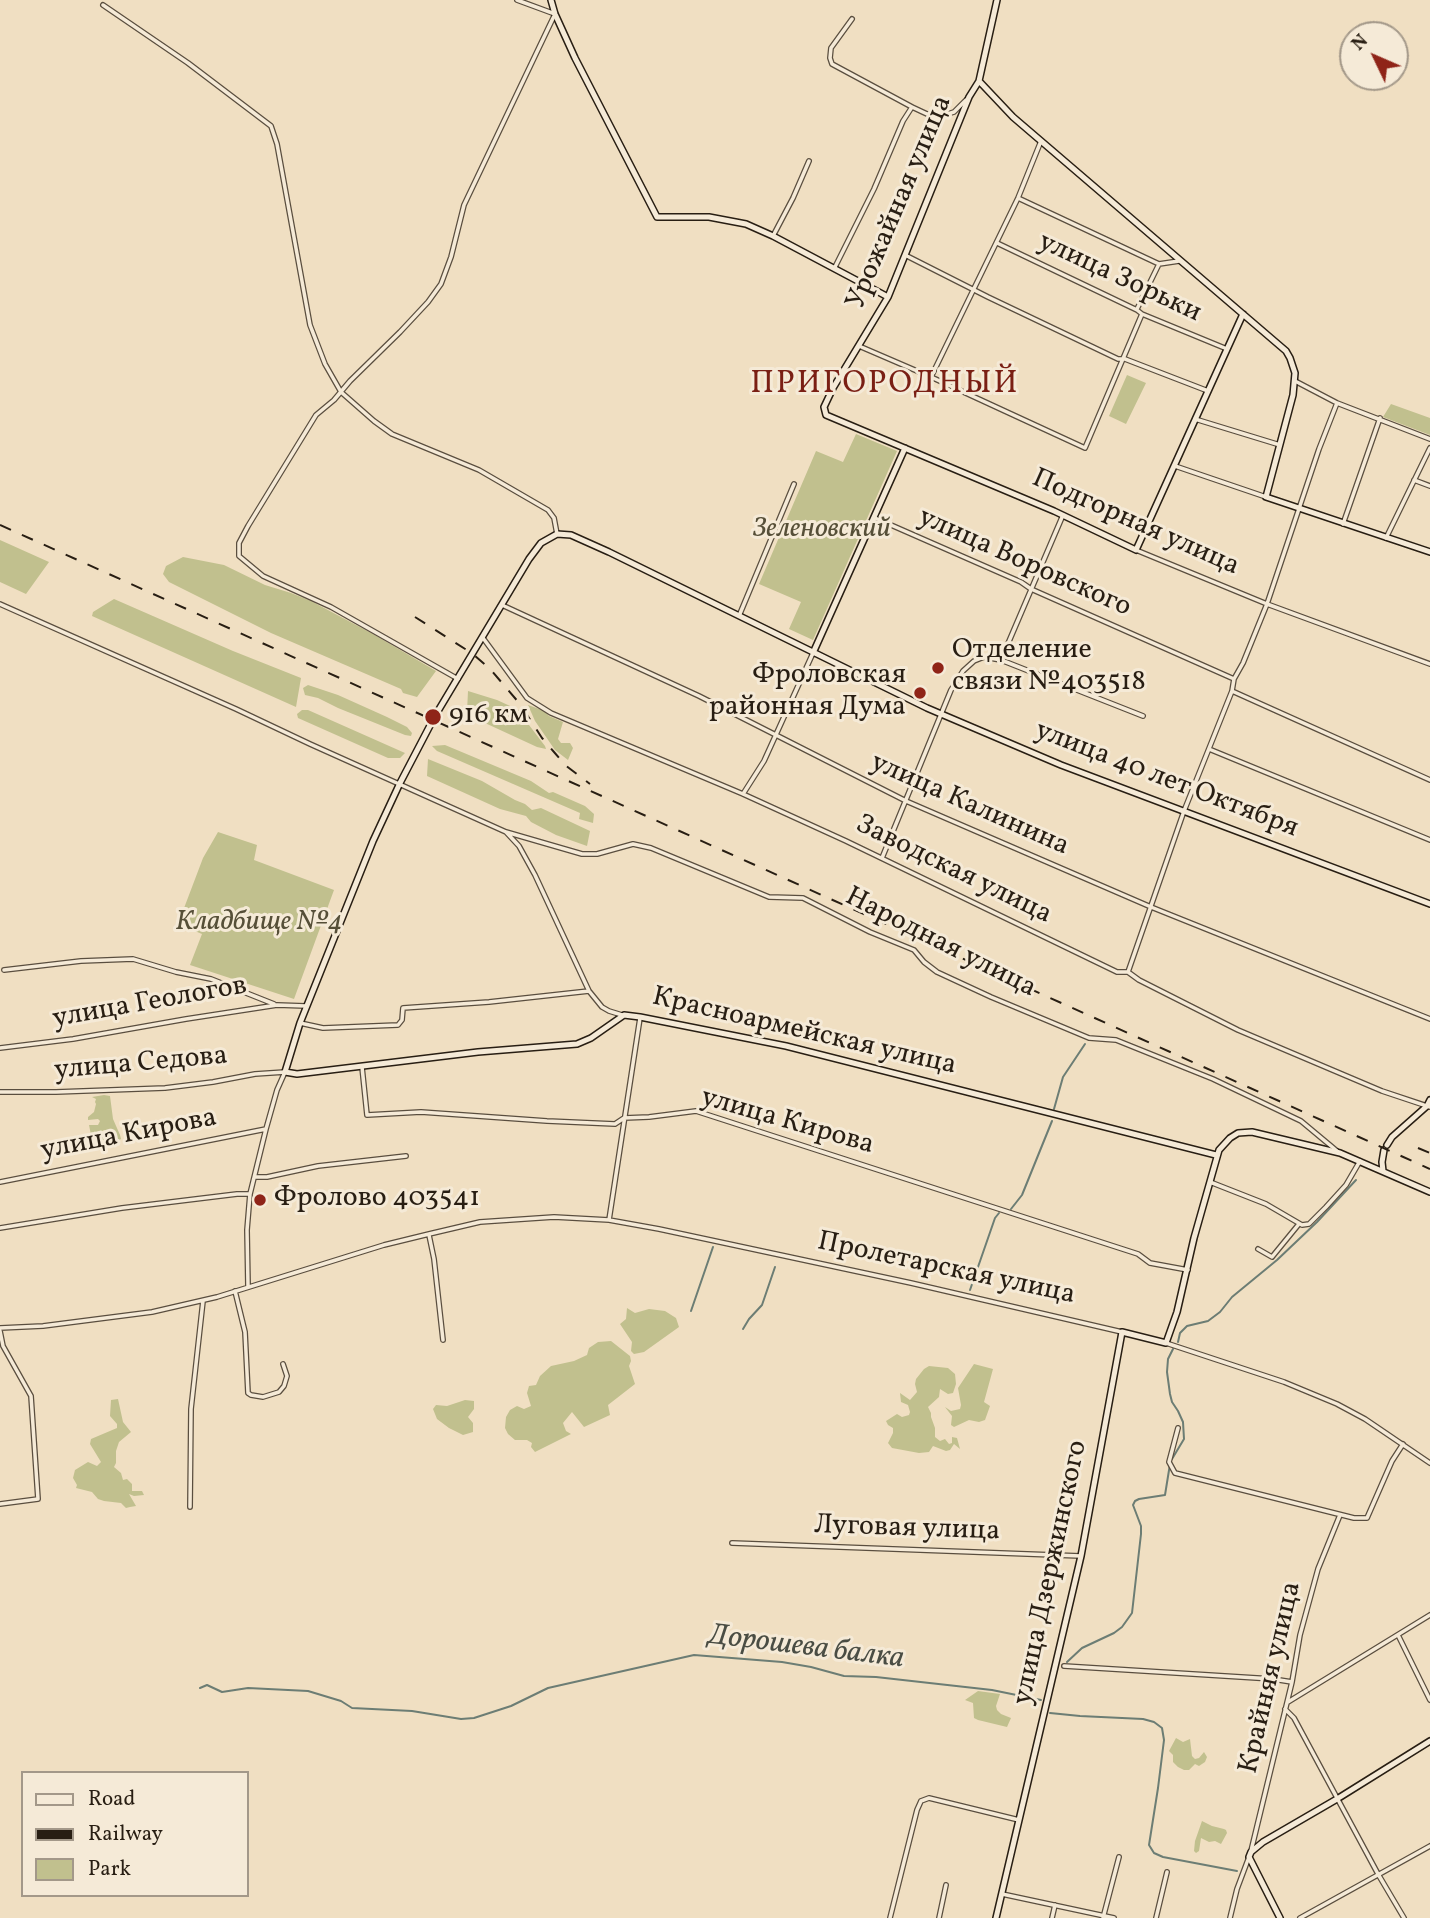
<!DOCTYPE html>
<html>
<head>
<meta charset="utf-8">
<style>
  body { margin:0 }
  #map { position:relative; width:1430px; height:1918px; overflow:hidden; background:#f0dfc2; font-family:Vollkorn,serif }
  canvas { display:block }
  .legend { position:absolute; left:21px; top:1771px; width:228px; height:126px; box-sizing:border-box; background:#f5ead7; border:2px solid #a39889; margin:0; padding:9px 12px; list-style:none; font-size:21px; color:#281e13 }
  .legend li { display:flex; align-items:center; gap:14px; height:35px }
  .legend b { width:35px; border:2px solid #a39889 }
  .north { position:absolute; left:1339px; top:21px; width:70px; height:70px; box-sizing:border-box; background:#f5ead7; border:2px solid #a39889; border-radius:50%; rotate:314deg; font-size:19px; font-weight:700; line-height:28px; text-align:center; color:#281e13 }
  .north::after { content:''; display:block; margin:auto; width:24px; height:32px; background:#8f2418; clip-path:polygon(50% 0,100% 100%,50% 72%,0 100%) }
</style>
</head>
<body>
<div id="map">
<canvas width="1430" height="1918"></canvas>
<ul class="legend">
<li><b style="height:9px;background:#f5ead7"></b>Road</li>
<li><b style="height:9px;background:#281e13"></b>Railway</li>
<li><b style="height:19px;background:#c1c08e"></b>Park</li>
</ul>
<div class="north">N</div>
</div>
<script>
const context = document.querySelector('canvas').getContext('2d');
context.lineJoin = 'round';
function paint(path, color) { context.fillStyle = color; context.fill(path, 'evenodd'); }
const toPath = rows => new Path2D(rows.map(r => 'M' + r).join(''));
function stroke(path, color, width, dash) { context.strokeStyle = color; context.lineWidth = width; context.lineCap = dash ? 'butt' : 'round'; context.setLineDash(dash || []); context.stroke(path); }
function label(font, color, halo, rows, align = 'center') {
  context.font = font + ' Vollkorn,serif'; context.lineWidth = 6; context.setLineDash([]); context.textBaseline = 'middle'; context.strokeStyle = halo; context.fillStyle = color; for (const [text, x, y, turn = 0] of rows) {
    context.save(); context.translate(x, y); context.rotate((+turn || 0) * Math.PI / 180); context.textAlign = isNaN(turn) ? turn : align; if (halo) context.strokeText(text, 0, 0); context.fillText(text, 0, 0); context.restore();
  }
}
paint(toPath([
  [1127,375,1146,383,1126,424,1109,416],
  [1391,404,1430,418,1430,435,1383,417],
  [856,434,897,451,813,640,789,629,801,602,759,584,816,451,843,462],
  [0,540,49,562,26,594,0,582],
  [183,557,224,565,265,585,291,593,311,601,373,634,436,671,417,697,403,693,401,689,271,633,169,582,163,574,166,566],
  [114,599,233,651,301,678,296,707,92,616,93,612],
  [308,685,338,695,387,717,407,727,412,733,411,736,405,735,338,708,318,698,305,695,303,688],
  [468,691,497,700,521,711,529,725,545,746,546,749,537,747,472,717,467,712],
  [528,705,545,711,549,716,563,722,558,739,561,743,570,743,573,748,568,760,555,750,535,721],
  [302,710,308,710,405,753,400,758,388,758,298,718,297,714],
  [445,745,531,781,549,793,553,792,585,806,594,814,593,823,579,819,580,813,437,751,432,746],
  [428,759,482,781,515,800,525,804,532,810,541,808,590,831,587,846,556,835,531,822,526,816,500,809,427,776],
  [218,832,257,845,254,860,334,890,294,999,190,965,202,934,178,924,203,858],
  [104,1095,110,1096,113,1119,120,1135,121,1139,116,1142,110,1131,104,1130,101,1132,106,1142,91,1135,89,1125,98,1125,100,1121,98,1119,88,1120,88,1117,94,1112,96,1104,95,1102,96,1099,92,1097],
  [627,1308,635,1313,649,1309,665,1311,676,1318,679,1327,644,1352,634,1354,631,1351,632,1342,620,1324,626,1319],
  [611,1341,630,1356,631,1361,629,1366,635,1384,608,1405,610,1415,584,1427,572,1412,563,1423,566,1431,571,1434,535,1452,531,1447,532,1443,527,1440,515,1440,508,1434,505,1428,506,1417,510,1410,517,1406,524,1409,531,1406,527,1393,529,1386,536,1385,540,1376,551,1366,574,1361,587,1355,589,1348,598,1342],
  [974,1364,993,1369,984,1402,990,1406,985,1420,979,1422,969,1420,954,1427,951,1425,952,1416,945,1407,951,1411,960,1409,961,1405,958,1388],
  [929,1366,948,1368,955,1374,956,1384,953,1393,948,1394,940,1389,939,1397,928,1407,931,1413,931,1417,935,1428,935,1437,940,1441,945,1439,949,1444,952,1443,952,1437,957,1438,960,1449,954,1444,950,1450,946,1451,933,1446,929,1452,919,1453,892,1448,888,1443,893,1433,893,1428,888,1425,886,1421,897,1414,902,1417,909,1415,910,1412,908,1405,901,1402,900,1393,910,1400,917,1392,915,1384,916,1379,924,1369],
  [118,1399,123,1422,131,1432,119,1442,116,1451,116,1463,114,1467,121,1473,123,1480,127,1479,132,1484,132,1491,142,1491,144,1495,134,1496,129,1494,136,1506,130,1507,126,1508,121,1503,104,1501,98,1499,92,1492,76,1488,77,1485,73,1478,75,1470,88,1462,97,1466,101,1462,90,1444,91,1439,117,1428,117,1424,110,1416,111,1400],
  [465,1400,474,1401,474,1409,468,1417,473,1423,473,1432,463,1435,449,1428,437,1419,433,1409,436,1405,447,1406],
  [978,1691,1000,1694,996,1706,997,1710,1001,1714,1011,1718,1007,1727,978,1720,974,1718,973,1703,965,1700],
  [1176,1738,1183,1742,1190,1739,1192,1756,1195,1759,1199,1758,1204,1752,1207,1757,1205,1762,1199,1766,1195,1764,1189,1770,1184,1770,1178,1767,1173,1762,1173,1755,1169,1751],
  [1202,1821,1212,1826,1224,1829,1226,1830,1227,1833,1221,1844,1215,1841,1209,1842,1201,1838,1199,1851,1196,1853,1194,1851,1195,1841]
]), '#c1c08e');
stroke(toPath([
  [1054,1109,1063,1077,1085,1044],
  [1011,1209,1022,1195,1052,1121],
  [970,1290,995,1218,999,1213],
  [691,1311,713,1247],
  [743,1329,749,1319,762,1305,775,1267],
  [1178,1342,1180,1333,1187,1326,1208,1321,1220,1312,1232,1297,1277,1260,1317,1222,1356,1180],
  [1172,1459,1184,1439,1183,1422,1178,1411,1172,1402,1170,1394,1167,1372,1168,1359,1173,1349],
  [1067,1662,1082,1648,1114,1633,1122,1627,1132,1613,1141,1534,1141,1526,1133,1505,1135,1501,1139,1499,1165,1495,1170,1464],
  [200,1688,207,1685,222,1692,248,1688,308,1691,341,1701,352,1708,412,1711,461,1719,474,1718,511,1706,548,1688,694,1655,782,1662,811,1667,844,1676,876,1677,992,1690,1041,1700],
  [1050,1713,1080,1716,1143,1719,1154,1722,1162,1728,1164,1740,1158,1788,1149,1845,1154,1853,1163,1857,1237,1871]
]), '#6c7d74', 2);
const street = toPath([
  [103,5,188,63,271,126,277,144,310,325,325,364,341,392,374,421,392,434,479,470,548,510,554,518,557,534],
  [852,19,831,48,830,58,832,64,912,107],
  [1018,198,1159,264,1179,261],
  [773,236,793,198,809,161],
  [997,243,1137,310,1142,314,1227,349],
  [905,255,988,297,1118,359,1125,359,1208,391],
  [835,267,874,189,903,121,912,107,927,114,941,116,954,112,966,100],
  [1137,309,1159,264],
  [859,346,931,377,1085,448,1142,314],
  [931,377,1018,198,1041,141],
  [1295,381,1337,403,1430,439],
  [1195,419,1280,445],
  [1175,466,1266,497],
  [1414,480,1430,486],
  [875,518,1021,582,1031,589,1234,679],
  [1343,524,1380,418],
  [1386,538,1430,448],
  [1136,550,1267,604,1430,664],
  [0,604,236,709,310,744,506,832,519,846,535,875,589,991,602,1007,609,1011,622,1015],
  [502,605,699,696,906,801,1151,907,1430,1019],
  [739,616,794,484],
  [483,638,527,698,551,713,743,794,846,841,1117,972,1128,972,1139,980,1238,1030,1382,1091,1430,1107],
  [1001,660,1063,515],
  [458,679,331,607,263,576,239,556,239,543,248,526,316,415,334,400,350,381,400,332,428,302,441,284,451,257,464,205,555,14,517,0],
  [1232,691,1430,780],
  [1209,749,1430,840],
  [743,794,764,761,813,653],
  [506,832,582,854,597,854,633,844,651,848,769,897,803,898,870,932,914,950,924,962,937,972,991,997,1089,1038,1116,1040,1213,1079,1301,1121,1337,1151],
  [882,858,951,690,963,671,974,661,984,657,1001,660,1143,716],
  [4,970,81,961,133,959,176,972,211,979,274,1004],
  [1128,972,1184,811,1232,691,1234,679,1243,663,1267,604,1319,449,1337,403],
  [300,1023,323,1028,398,1025,402,1020,403,1008,489,1002,589,991],
  [0,1048,73,1039,186,1019,277,1005,306,1006],
  [362,1067,367,1115,421,1112,547,1121,615,1124,624,1118,649,1117,696,1111,1138,1254,1150,1263,1188,1270],
  [0,1092,56,1092,165,1088,213,1082,255,1074,285,1072,277,1090,266,1129,250,1194,247,1230,248,1286],
  [255,1177,267,1177,318,1166,406,1156],
  [0,1182,266,1129],
  [1210,1182,1266,1204,1302,1225,1309,1224,1326,1207,1346,1185,1360,1161],
  [609,1220,640,1018],
  [0,1228,122,1208,237,1194,250,1194],
  [429,1235,434,1259,443,1340],
  [1258,1249,1272,1257,1299,1224],
  [235,1291,245,1332,248,1393,251,1395,263,1397,279,1392,284,1386,287,1376,283,1364],
  [0,1328,43,1326,152,1312,217,1297,384,1245,429,1234,480,1222,554,1217,609,1220,659,1229,911,1283,1122,1332],
  [0,1331,3,1346,31,1396,38,1499,0,1504],
  [1166,1343,1284,1382,1337,1404,1365,1419,1430,1463],
  [1178,1428,1169,1462,1175,1473,1354,1518,1367,1518,1392,1461,1403,1444],
  [190,1507,191,1409,203,1301],
  [732,1543,1081,1556],
  [1398,1635,1430,1700],
  [1064,1666,1273,1679,1292,1682],
  [1288,1702,1430,1615],
  [1285,1709,1294,1718,1378,1874,1404,1918],
  [1251,1851,1292,1682,1300,1635,1318,1569,1340,1515],
  [1002,1894,1114,1918],
  [890,1918,917,1810,921,1801,929,1798,1019,1820],
  [939,1918,946,1885],
  [1052,1918,1055,1905],
  [1103,1918,1119,1857],
  [1156,1918,1167,1872],
  [1230,1918,1237,1889,1249,1857],
  [1300,1918,1430,1846]
]);
const secondary = toPath([
  [551,0,555,14,575,58,657,217,709,217,746,224,773,236,888,297],
  [997,0,979,81,1013,117,1286,351,1290,358,1295,373,1293,395,1266,497,1430,552],
  [979,81,969,97,888,297,833,388,824,407,826,415,1054,511,1136,550,1243,314],
  [813,653,905,448],
  [1387,1145,1392,1137,1427,1106,1430,1100],
  [1216,1155,786,1046,640,1017,624,1015,591,1038,577,1044,478,1052,297,1074,285,1072,300,1023,373,841,400,783,435,716,529,559,541,543,557,534,571,535,609,552,927,708,1061,765,1430,904],
  [1383,1171,1382,1162,1384,1150],
  [996,1918,1081,1556,1122,1332,1166,1343,1177,1312,1194,1238,1219,1150,1230,1138,1238,1133,1252,1132,1340,1153,1430,1192],
  [1280,1918,1249,1857,1251,1852,1263,1842,1337,1799,1430,1741]
]);
stroke(street, '#5a4e3f', 6);
stroke(secondary, '#281e13', 8);
stroke(street, '#f5ead7', 3.5);
stroke(secondary, '#f5ead7', 5);
stroke(toPath([
  [0,525,1430,1169],
  [415,617,473,654,491,670,520,704,542,738,554,752,565,765,590,784],
  [1418,1148,1430,1153]
]), '#281e13', 2, [12, 12]);
for (const [x, y, r, color] of [
  [938,668,7,"#8f2418"],
  [920,693,7,"#8f2418"],
  [433,717,9,"#8f2418"],
  [260,1200,7,"#8f2418"]
]) { const dot = new Path2D(); dot.arc(x, y, r, 0, 2 * Math.PI); context.fillStyle = color; context.fill(dot); stroke(dot, '#f5ead7', 2.5); }
label('28px', '#281e13', '#f5ead7', [
  ["Урожайная улица",901,203,-67],
  ["улица Зорьки",1119,279,25],
  ["Подгорная улица",1135,524,24],
  ["улица Воровского",1024,564,24],
  ["улица 40 лет Октября",1166,781,21],
  ["улица Калинина",969,806,24],
  ["Заводская улица",953,871,26],
  ["Народная улица",940,944,27],
  ["улица Геологов",150,1004,-10],
  ["Красноармейская улица",804,1033,13],
  ["улица Седова",141,1065,-5],
  ["улица Кирова",787,1123,16],
  ["улица Кирова",129,1136,-11],
  ["Пролетарская улица",946,1270,12],
  ["Луговая улица",907,1530,2],
  ["улица Дзержинского",1052,1573,-78],
  ["Крайняя улица",1272,1678,-77]
]);
label('italic 28px', '#564f38', '#f5ead7', [
  ["Зеленовский",822,531],
  ["Кладбище №4",259,924]
]);
label('28px', '#281e13', '#f5ead7', [
  ["Отделение",952,652],
  ["связи №403518",952,684],
  ["Фроловская",906,677,"right"],
  ["районная Дума",906,709,"right"],
  ["916 км",449,717],
  ["Фролово 403541",274,1200]
], 'left');
label('italic 30px', '#4a4d44', '#f5ead7', [
  ["Дорошева балка",806,1649,7]
]);
context.letterSpacing = '2px';
label('32px', '#7a1f14', '#f5ead7', [
  ["ПРИГОРОДНЫЙ",885,386]
]);
context.letterSpacing = '0px';
</script>
</body>
</html>
